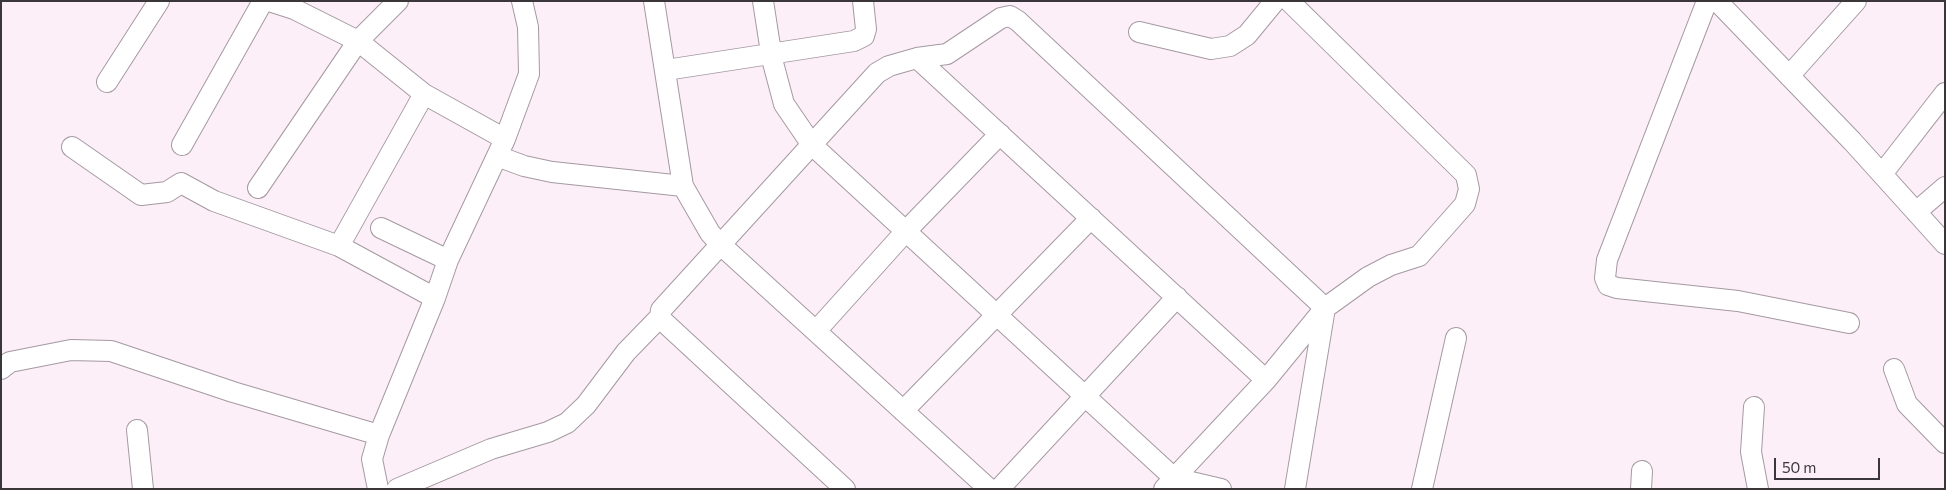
<!DOCTYPE html>
<html>
<head>
<meta charset="utf-8">
<style>
  body { margin:0 }
  #map { position:relative; width:1946px; height:490px; overflow:hidden; background:#fceff8; font-family:Commissioner,sans-serif }
  canvas { display:block }
  .frame { position:absolute; inset:0; border:2px solid #3b363a; pointer-events:none }
  .scale { position:absolute; left:1774px; top:458px; width:106px; height:22px; box-sizing:border-box; border:2px solid #3b363a; border-top:0; padding-left:6px; font-size:15px; line-height:18px; white-space:nowrap; color:#3b363a; -webkit-text-stroke:4px #fceff8; paint-order:stroke }
</style>
</head>
<body>
<div id="map">
<canvas width="1946" height="490"></canvas>
<div class="frame"></div>
<div class="scale">50 m</div>
</div>
<script>
const context = document.querySelector('canvas').getContext('2d');
context.lineJoin = 'round';
const toPath = rows => new Path2D(rows.map(r => 'M' + r).join(''));
function stroke(path, color, width, dash) { context.strokeStyle = color; context.lineWidth = width; context.lineCap = dash ? 'butt' : 'round'; context.setLineDash(dash || []); context.stroke(path); }
const minor = toPath([
  [269,1,294,9,358,41,424,94,505,139],
  [654,1,683,186,710,233,721,245,989,489],
  [763,1,772,59,784,104,812,145,1174,478,1221,489],
  [1707,1,1607,260,1605,278,1608,285,1617,288,1738,301,1849,323],
  [1717,1,1852,141,1945,244],
  [1139,32,1211,49,1230,46,1247,35,1275,1],
  [917,58,1266,380],
  [666,70,854,41,864,36,866,29,863,1],
  [1789,76,1856,1],
  [107,82,159,1],
  [182,145,263,1],
  [72,147,141,195,167,192,181,183,214,201,339,246,435,298],
  [497,156,524,166,552,172,683,186],
  [1882,174,1945,93],
  [258,188,358,41,398,1],
  [1916,212,1945,187],
  [381,228,448,260],
  [339,246,424,94],
  [816,331,906,231,1000,134],
  [1,369,10,362,71,350,111,351,233,392,379,435],
  [1894,369,1907,404,1945,443],
  [1754,407,1751,452,1758,489],
  [903,411,1091,218],
  [137,430,143,489],
  [378,489,372,459,379,435,435,298,448,260,505,139,529,74,528,27,522,1],
  [397,489,491,449,548,432,567,423,586,405,626,352,660,317],
  [845,489,664,322,660,317,661,310,877,73,889,66,917,58,947,54,1001,18,1010,16,1018,21,1325,308,1295,489],
  [999,489,1177,297],
  [1164,489,1266,380,1325,308,1368,277,1391,265,1419,256,1465,204,1469,189,1466,175,1289,1],
  [1422,489,1456,338],
  [1641,489,1642,471]
]);
stroke(minor, '#a599a2', 22);
stroke(minor, '#fff', 20);
</script>
</body>
</html>
